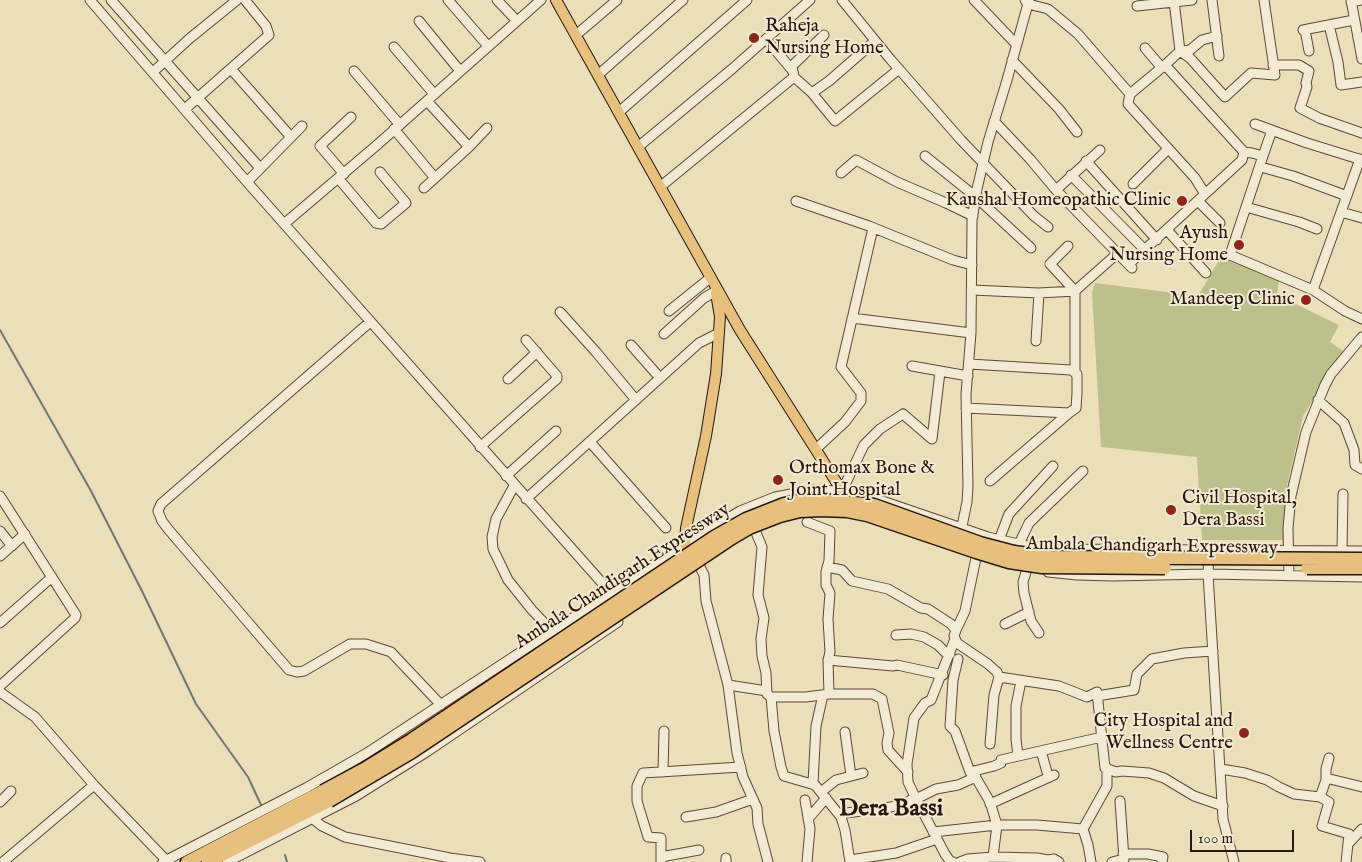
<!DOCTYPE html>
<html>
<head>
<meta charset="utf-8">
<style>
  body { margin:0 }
  #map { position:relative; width:1362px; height:862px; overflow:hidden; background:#ebdfb9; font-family:"IM FELL English",serif }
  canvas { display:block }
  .scale { position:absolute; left:1190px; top:830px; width:104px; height:22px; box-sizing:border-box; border:2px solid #28170e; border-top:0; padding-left:6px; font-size:15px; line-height:18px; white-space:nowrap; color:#28170e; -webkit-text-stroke:4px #f2ead2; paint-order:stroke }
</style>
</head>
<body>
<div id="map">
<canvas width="1362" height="862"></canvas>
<div class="scale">100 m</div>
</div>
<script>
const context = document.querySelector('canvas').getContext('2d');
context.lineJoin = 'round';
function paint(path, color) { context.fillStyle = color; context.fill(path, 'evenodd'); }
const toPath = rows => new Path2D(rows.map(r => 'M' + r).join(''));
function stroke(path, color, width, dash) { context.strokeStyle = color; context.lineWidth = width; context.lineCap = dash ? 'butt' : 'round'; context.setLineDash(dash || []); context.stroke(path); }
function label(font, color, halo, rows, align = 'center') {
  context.font = font + ' "IM FELL English",serif'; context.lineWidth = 4; context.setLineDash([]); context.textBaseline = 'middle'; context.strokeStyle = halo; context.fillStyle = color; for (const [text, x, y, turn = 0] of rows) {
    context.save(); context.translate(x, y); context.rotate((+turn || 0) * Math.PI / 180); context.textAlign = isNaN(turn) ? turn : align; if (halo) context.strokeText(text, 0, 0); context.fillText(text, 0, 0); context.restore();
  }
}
paint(toPath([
  [1221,257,1279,280,1277,295,1339,325,1330,342,1343,351,1303,416,1287,485,1284,540,1202,540,1197,457,1101,447,1092,293,1095,283,1198,296]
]), '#bec08b');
stroke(toPath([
  [0,330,91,491,143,593,196,704,248,777,262,807],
  [285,855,287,862]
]), '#6c7a73', 2);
const minor = toPath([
  [90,0,247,182,611,593],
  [111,0,260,168],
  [448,0,488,46],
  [497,0,517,21],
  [842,0,891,60,961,140,1034,216,1048,227],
  [974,0,1016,44],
  [1025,0,1028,4,1048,9,1078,34,1130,94,1128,104,1195,178,1205,194],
  [1212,0,1219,56],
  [1351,0,1362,59],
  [1351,2,1362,0],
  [1137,6,1192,0],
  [419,21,460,71],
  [1329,25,1338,62,1341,85,1362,82],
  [1303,30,1354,20],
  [1305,30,1309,51],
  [576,35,617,0],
  [1217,36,1202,40,1190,50,1180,51,1190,58,1225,97,1251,73,1275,75,1264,0],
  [766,39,792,70],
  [394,47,434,94],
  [1145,48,1162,68],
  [1012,60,1059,109,1077,132],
  [1165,65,1180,51,1174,1],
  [1273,65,1299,65,1309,71,1306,83,1307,87,1300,108,1319,118,1362,133],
  [231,69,291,137],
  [354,71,400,125],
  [153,72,189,39,237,0],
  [598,75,683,0],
  [794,77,812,93,829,81,875,41],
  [812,93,835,121,899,69],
  [1130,94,1165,65,1244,152],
  [427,101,469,147,487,128],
  [185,109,269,35,266,26,245,0],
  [619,112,747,0],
  [994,121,1030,159,1056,190,1132,268],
  [1255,124,1307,143,1362,160],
  [394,129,435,178,424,188],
  [638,147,732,69,810,0],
  [925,156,976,197,1031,248],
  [1263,156,1272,130],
  [1086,161,1157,240],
  [1261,167,1293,176,1347,196],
  [841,173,856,160,897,182,946,203,973,216],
  [344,174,320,146,351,117],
  [1071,175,1145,250],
  [338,178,376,223,381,224,406,203,380,172],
  [435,178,469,147],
  [247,182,302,126],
  [1133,184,1168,149],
  [660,187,794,77,792,66,824,35],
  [1056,190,1100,150],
  [796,201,869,226,953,260,972,265],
  [1198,201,1220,223],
  [1246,207,1299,222,1317,229],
  [1341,212,1362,218],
  [284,224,377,145,541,0],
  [1167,230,1206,273],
  [1068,246,1050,264,1075,291,1075,373],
  [1129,264,1242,160,1244,152,1252,153,1263,156,1230,255,1313,290,1345,311,1362,319],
  [972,290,1039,293,1075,291,1118,253],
  [1313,290,1360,159],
  [669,311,710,278],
  [560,312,596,352,636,400],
  [852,318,971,333],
  [370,322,161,504,158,511,162,521,168,529,289,670,297,672,304,671,350,644,366,644,391,652,441,705],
  [664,334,704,298,716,291],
  [1036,341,1039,293],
  [631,345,660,378],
  [912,366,968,376],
  [508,379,537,352],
  [1318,400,1344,423,1354,450,1355,465,1362,469],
  [966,408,1069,413,1076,408,1077,393,1077,374,1071,370,969,364],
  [590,442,666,528],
  [480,447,557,379,557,376,526,340],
  [816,449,845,422,861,401,861,393,841,367,873,228],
  [506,476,556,431],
  [990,481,1069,413],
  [514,486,496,519,492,537,493,549,508,580,532,610,552,631],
  [842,491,864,445,880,429,903,414,932,439,940,372],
  [0,496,76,615,75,618,0,686],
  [526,499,699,343,719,333],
  [755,530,762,547,758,595,764,618,761,639,762,656,766,673,767,694,771,697,774,731,781,767,784,776,815,785,841,817,845,830,850,862],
  [0,531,12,546],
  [961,531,967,502,968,486,966,394,971,333,972,220,977,189,988,142,1007,80,1029,0],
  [999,540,1009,514,1053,466],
  [1019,544,1029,523,1083,471],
  [1342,551,1343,494],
  [1209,554,1208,574,1223,819,1234,862],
  [0,556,25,534],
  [976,558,965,611,956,630,954,636,957,643,988,664,997,672,999,677,1059,686,1087,697,1097,692,1105,768,1116,772,1122,771,1149,773,1164,778,1194,796,1223,806],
  [699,565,704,575,706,601,728,685,737,753,743,777,757,808,758,824,768,862],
  [827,567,842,570,852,581,888,589,921,608,928,609,951,624,956,630],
  [1027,569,1023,582,1024,593,1031,621,1039,633],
  [1048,572,1077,575,1113,576,1208,574,1362,577],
  [1289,576,1288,528,1291,496,1306,432,1325,385,1331,374,1362,337],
  [0,623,52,577],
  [1005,624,1029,612],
  [896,635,911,634,924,637,938,645,945,652,950,654],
  [958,659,953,680,950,726,955,731,970,772,994,766,1001,763,1001,760,1014,757,1102,737],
  [828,660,893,666,897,665,943,675],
  [728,685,767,691],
  [0,692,35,717,94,785,166,860],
  [829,694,873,694,882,699,889,733,887,743,888,750,908,772],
  [1097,696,1134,690,1137,674,1152,659,1184,653,1213,651],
  [771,697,806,697,829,694,828,660,830,652,828,619,830,593,826,585,826,572,829,561,830,531,807,522],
  [845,732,851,776],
  [990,744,994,695,999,677],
  [1041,751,1047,772],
  [1018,756,1016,739,1016,706,1021,681],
  [1221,769,1245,773,1267,780,1279,787,1294,794,1320,797,1329,802,1322,826,1349,834,1346,862],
  [972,771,990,802,997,825,993,857,1037,858,1048,860,1054,859,1059,862],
  [663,772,664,731],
  [1326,780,1330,779,1362,787],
  [813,783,816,726,823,695],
  [821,792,836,780,863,773],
  [1320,797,1326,780,1326,769,1329,758],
  [916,799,936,789,958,785,976,777],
  [805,800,810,829,807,862],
  [0,802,11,791],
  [990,804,1054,775],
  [311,814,313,819,322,826,345,837,450,858,480,862],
  [839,814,891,807,908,802,915,797],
  [686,817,716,812,753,799],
  [808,819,826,798],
  [1083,829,1107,786,1107,768],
  [933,832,997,825,1037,825,1083,829,1088,845,1091,862],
  [1349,843,1362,829],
  [1123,854,1148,854,1163,857,1162,862],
  [661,857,699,850],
  [726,858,726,862],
  [850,860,896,853,937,839],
  [3,862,94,785],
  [163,862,306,788,367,753,685,544,740,511,775,497,813,490,842,491,859,493,988,537,1027,546,1058,549,1362,551],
  [227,862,356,796,428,751,618,622],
  [661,862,661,838,648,837,637,801,637,786,643,773,741,767],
  [953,862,950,861,945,854,916,799,908,782,907,764,914,718,925,703,931,700,955,639],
  [960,862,968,859,993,857],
  [1112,862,1124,859,1120,801]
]);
const major = toPath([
  [556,0,740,330,842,491,842,507],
  [694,558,685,544,686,528,706,436,716,374,720,317,716,293]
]);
const highway = toPath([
  [187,862,323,791],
  [208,862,329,801]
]);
stroke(minor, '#594939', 11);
stroke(major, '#28170e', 12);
stroke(highway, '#28170e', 15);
stroke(minor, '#f2ead2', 9);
stroke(major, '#e6c07c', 10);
stroke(highway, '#e6c07c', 12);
const highwayBridge = toPath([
  [1307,568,1362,568],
  [323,791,364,769,411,740,714,537,746,519,784,504,798,501,824,500,874,505,980,543,1014,552,1051,557,1362,559],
  [329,801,412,752,732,538,749,528,780,516,800,511,822,510,847,511,867,515,976,552,1009,562,1042,567,1165,568]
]);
stroke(highwayBridge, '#28170e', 15, []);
stroke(highwayBridge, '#e6c07c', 12);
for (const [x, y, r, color] of [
  [754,38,6,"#8f2418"],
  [1182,201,6,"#8f2418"],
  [1239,245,6,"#8f2418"],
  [1306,300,6,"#8f2418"],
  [778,480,6,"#8f2418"],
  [1171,510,6,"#8f2418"],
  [1244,733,6,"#8f2418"]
]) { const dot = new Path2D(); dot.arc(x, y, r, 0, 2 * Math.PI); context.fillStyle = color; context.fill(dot); stroke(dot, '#f2ead2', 2); }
label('19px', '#28170e', '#f2ead2', [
  ["Raheja",765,27,"left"],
  ["Nursing Home",765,49,"left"],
  ["Kaushal Homeopathic Clinic",1171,201],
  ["Ayush",1228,234],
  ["Nursing Home",1228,256],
  ["Mandeep Clinic",1295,300],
  ["Orthomax Bone &",789,469,"left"],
  ["Joint Hospital",789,491,"left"],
  ["Civil Hospital,",1182,499,"left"],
  ["Dera Bassi",1182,521,"left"],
  ["City Hospital and",1233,722],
  ["Wellness Centre",1233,744]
], 'right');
label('19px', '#28170e', '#f2ead2', [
  ["Ambala Chandigarh Expressway",1152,547,1],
  ["Ambala Chandigarh Expressway",623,577,-33]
]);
label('bold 24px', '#28170e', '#f2ead2', [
  ["Dera Bassi",891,810]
]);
</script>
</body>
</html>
